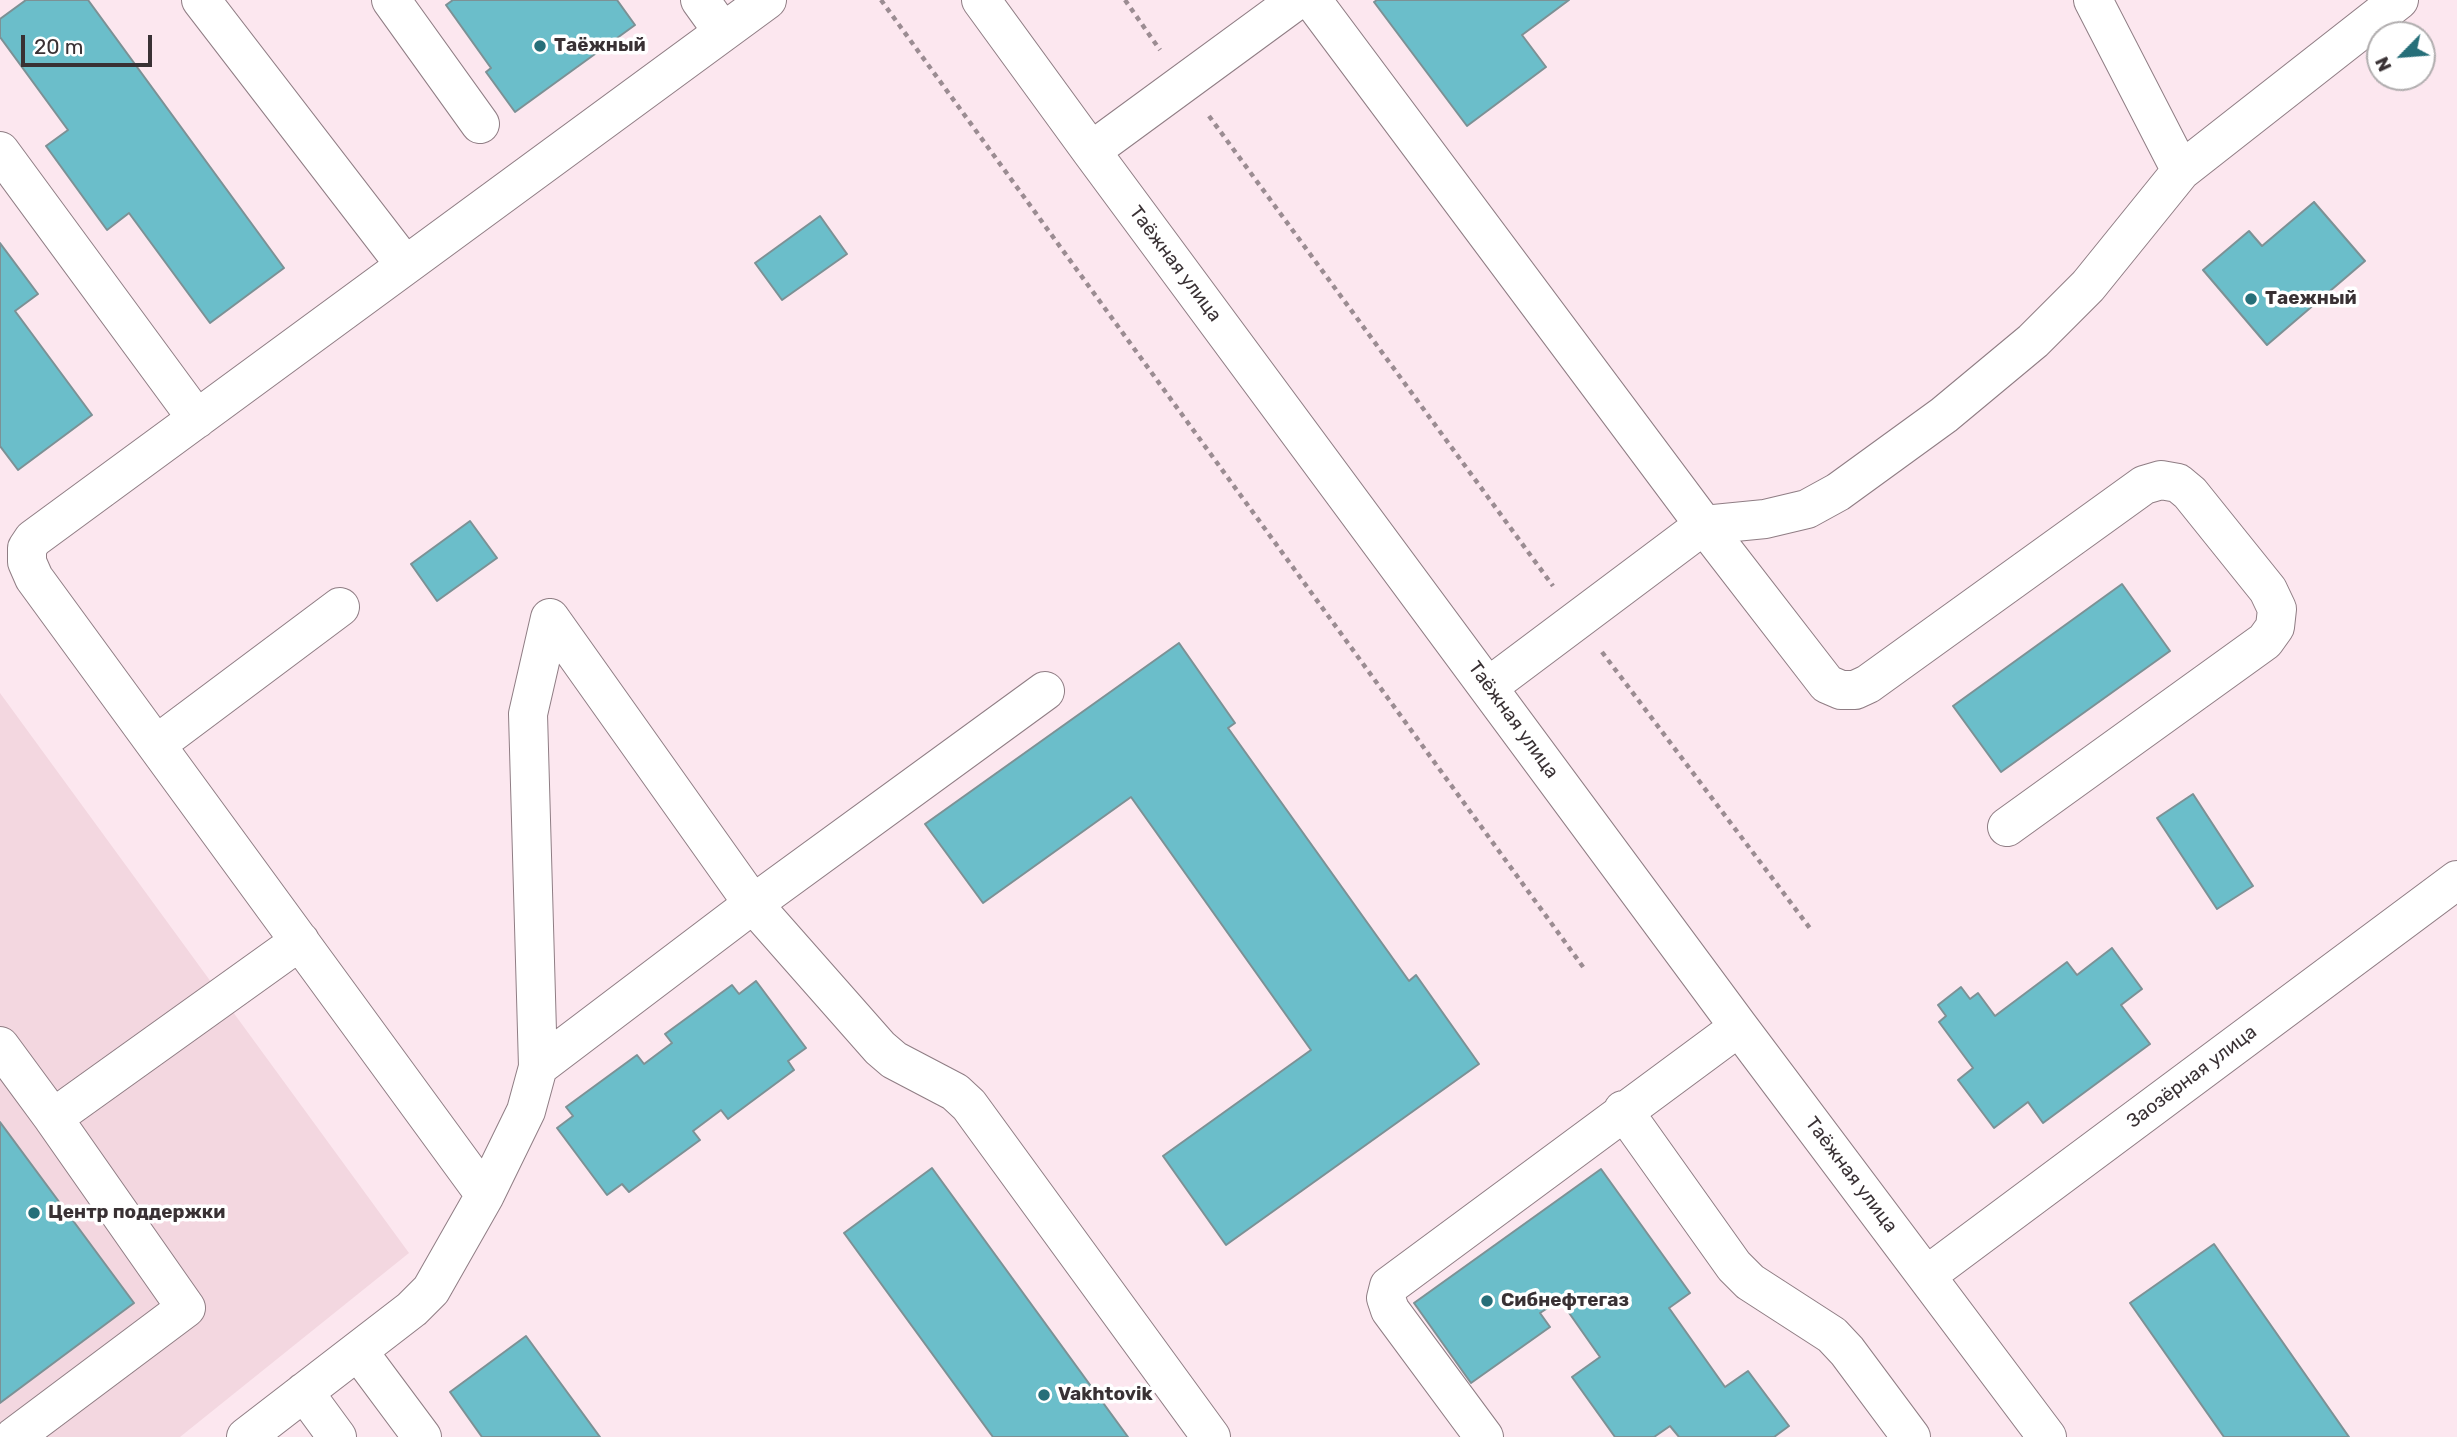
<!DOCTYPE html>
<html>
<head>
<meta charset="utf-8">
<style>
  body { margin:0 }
  #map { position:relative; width:2457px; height:1437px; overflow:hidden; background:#fce7ef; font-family:Rubik,sans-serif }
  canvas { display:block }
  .north { position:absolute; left:2366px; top:21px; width:70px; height:70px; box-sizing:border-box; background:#fff; border:2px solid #b0adae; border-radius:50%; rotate:245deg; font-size:19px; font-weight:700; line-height:28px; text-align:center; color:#393134 }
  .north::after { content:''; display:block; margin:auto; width:24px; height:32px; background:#266f79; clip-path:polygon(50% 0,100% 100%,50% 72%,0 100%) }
  .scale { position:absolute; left:21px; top:35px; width:131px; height:32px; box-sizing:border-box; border:4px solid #393134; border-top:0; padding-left:9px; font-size:21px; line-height:24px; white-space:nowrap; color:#393134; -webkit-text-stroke:5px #fff; paint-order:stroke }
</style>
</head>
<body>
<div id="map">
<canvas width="2457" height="1437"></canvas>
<div class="north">N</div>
<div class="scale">20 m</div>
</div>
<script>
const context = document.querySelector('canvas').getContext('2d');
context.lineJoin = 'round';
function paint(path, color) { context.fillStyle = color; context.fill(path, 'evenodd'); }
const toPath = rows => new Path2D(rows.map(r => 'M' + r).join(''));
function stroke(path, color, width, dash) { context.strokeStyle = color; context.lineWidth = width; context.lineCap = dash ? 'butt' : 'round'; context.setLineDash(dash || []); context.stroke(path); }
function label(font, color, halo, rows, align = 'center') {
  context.font = font + ' Rubik,sans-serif'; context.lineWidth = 7; context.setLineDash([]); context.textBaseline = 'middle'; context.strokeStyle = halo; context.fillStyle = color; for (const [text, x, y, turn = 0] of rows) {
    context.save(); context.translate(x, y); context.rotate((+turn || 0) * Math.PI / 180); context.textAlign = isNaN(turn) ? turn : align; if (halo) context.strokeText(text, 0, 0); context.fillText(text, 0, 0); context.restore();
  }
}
paint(toPath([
  [0,693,409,1253,180,1437,0,1437]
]), '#f3d7e0');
const building = toPath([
  [26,0,88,0,284,268,210,323,129,213,107,230,46,146,68,130,0,37,0,19,26,0],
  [453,0,617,0,635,25,515,112,486,72,491,68,446,5,453,0],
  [1377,0,1569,0,1522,35,1546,67,1467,126,1374,2,1377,0],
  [2314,202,2365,261,2267,345,2203,270,2249,231,2262,246,2314,202],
  [820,216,847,254,782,300,755,263,820,216],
  [0,243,38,294,15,311,92,415,18,470,0,446,0,243],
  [470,521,497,558,437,601,411,564,470,521],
  [2122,584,2170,651,2001,772,1953,706,2122,584],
  [1179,643,1235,723,1228,728,1409,981,1416,975,1479,1064,1226,1245,1163,1156,1311,1050,1131,797,983,903,925,824,1179,643],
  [2193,794,2253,886,2217,909,2157,818,2193,794],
  [2112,948,2142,989,2121,1005,2150,1044,2043,1123,2028,1102,1994,1128,1958,1080,1973,1068,1939,1022,1946,1016,1938,1005,1961,987,1970,999,1978,993,1995,1016,2067,962,2077,975,2112,948],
  [756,981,806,1048,788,1061,794,1070,728,1119,721,1110,693,1131,700,1140,629,1192,622,1184,607,1195,557,1128,573,1116,566,1107,637,1055,644,1064,672,1043,665,1034,732,985,739,994,756,981],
  [0,1122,134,1303,0,1403,0,1122],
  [932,1168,1128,1437,993,1437,844,1233,932,1168],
  [1601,1169,1690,1293,1669,1308,1725,1387,1748,1371,1789,1426,1774,1437,1679,1437,1670,1426,1654,1437,1615,1437,1572,1377,1600,1357,1560,1300,1540,1313,1550,1327,1471,1383,1414,1303,1601,1169],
  [2214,1244,2349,1437,2224,1437,2130,1303,2214,1244],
  [526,1336,600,1437,482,1437,450,1392,526,1336]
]);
paint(building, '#6bbeca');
stroke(building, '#7c9195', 2);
const minor = toPath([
  [201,0,405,265],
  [391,0,480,124],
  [700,0,723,32],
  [981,0,1091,151,1739,1027,2047,1437],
  [1312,0,1704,525,1827,684,1841,690,1855,690,1868,684,2144,485,2161,480,2178,483,2190,493,2268,590,2277,609,2275,627,2265,641,2007,827],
  [2093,0,2181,171],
  [0,151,197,419],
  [1091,151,1297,0],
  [550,618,753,904,880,1048,894,1060,955,1092,969,1105,1211,1437],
  [1488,687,1704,525,1765,519,1807,509,1838,492,1944,415,2033,341,2088,286,2181,171,2399,0],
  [157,744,340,607],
  [0,1046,53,1118],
  [538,1067,753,904,1045,691],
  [1623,1110,1734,1266,1750,1282,1832,1335,1847,1351,1911,1437],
  [485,1195,34,578,27,562,27,548,33,539,767,0],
  [1927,1275,2457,880],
  [358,1351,422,1437],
  [304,1392,337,1437],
  [14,1437,186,1308,53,1118,300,941],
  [246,1437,412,1309,431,1290,485,1195,526,1111,538,1067,528,714,550,618],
  [1484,1437,1390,1310,1386,1298,1389,1286,1739,1027]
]);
stroke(minor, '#8f7d84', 40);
stroke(toPath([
  [881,0,1586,971],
  [1125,0,1160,50],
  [1209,116,1553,586],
  [1602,652,1812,931]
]), '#9b8c92', 4.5, [5, 5]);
stroke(minor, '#fff', 38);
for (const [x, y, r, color] of [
  [540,46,7,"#266f79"],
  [2251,299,7,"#266f79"],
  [34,1213,7,"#266f79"],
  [1487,1301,7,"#266f79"],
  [1044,1395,7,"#266f79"]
]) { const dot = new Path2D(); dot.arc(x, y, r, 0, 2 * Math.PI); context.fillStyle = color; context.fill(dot); stroke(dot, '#fff', 2.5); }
label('bold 19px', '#393134', '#fff', [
  ["Таёжный",554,46],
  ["Таежный",2265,299],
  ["Центр поддержки",48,1213],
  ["Сибнефтегаз",1501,1301],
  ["Vakhtovik",1058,1395]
], 'left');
label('19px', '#393134', '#fff', [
  ["Таёжная улица",1175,264,53],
  ["Таёжная улица",1513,720,54],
  ["Заозёрная улица",2192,1077,-37],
  ["Таёжная улица",1851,1175,53]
]);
</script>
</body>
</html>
